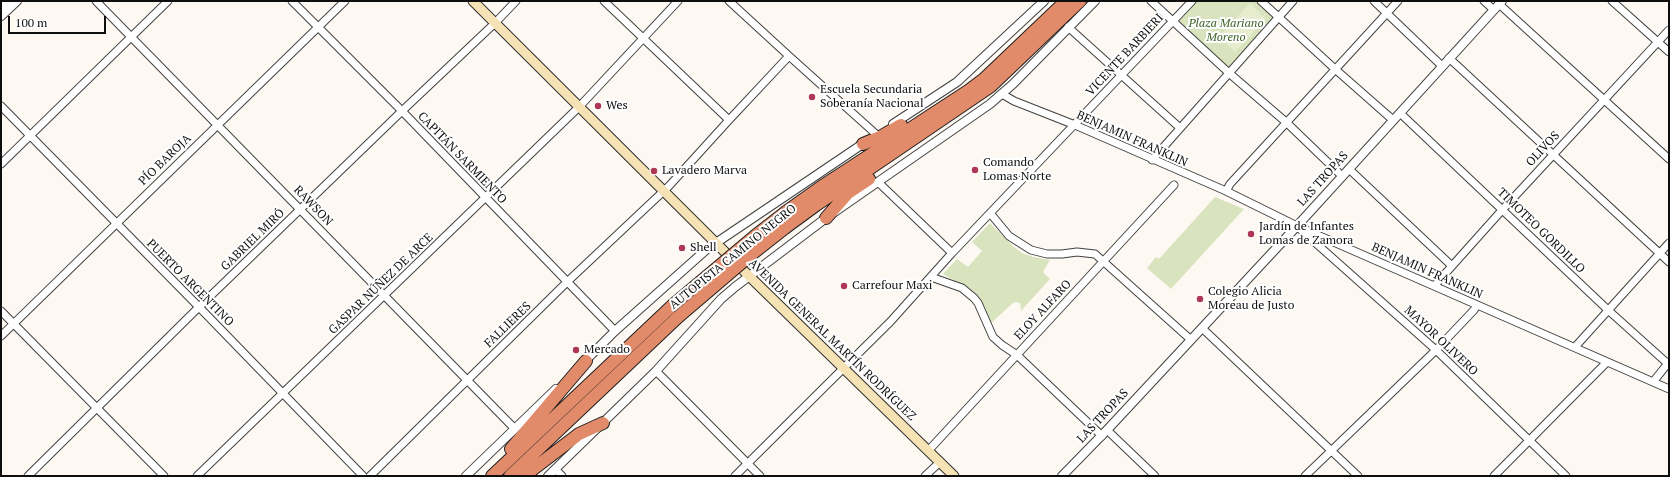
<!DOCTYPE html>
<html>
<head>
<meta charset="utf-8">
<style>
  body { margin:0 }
  #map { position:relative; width:1670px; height:477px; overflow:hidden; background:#fdf9f2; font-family:"PT Serif",serif }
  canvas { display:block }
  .frame { position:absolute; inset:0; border:2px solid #0e0e0e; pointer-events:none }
  .scale { position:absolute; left:8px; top:16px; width:98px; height:18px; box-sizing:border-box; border:2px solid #0e0e0e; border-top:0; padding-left:5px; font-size:12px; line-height:14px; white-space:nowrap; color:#0e0e0e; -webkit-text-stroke:3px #fff; paint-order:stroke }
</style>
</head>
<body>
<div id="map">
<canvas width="1670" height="477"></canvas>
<div class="frame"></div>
<div class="scale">100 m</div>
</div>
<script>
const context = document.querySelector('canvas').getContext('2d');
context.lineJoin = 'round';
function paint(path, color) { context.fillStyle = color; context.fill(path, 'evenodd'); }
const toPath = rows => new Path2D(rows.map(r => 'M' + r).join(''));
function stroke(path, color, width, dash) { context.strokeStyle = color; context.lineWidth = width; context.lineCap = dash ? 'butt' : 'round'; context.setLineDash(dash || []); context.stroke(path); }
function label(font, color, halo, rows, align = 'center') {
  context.font = font + ' "PT Serif",serif'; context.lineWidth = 4; context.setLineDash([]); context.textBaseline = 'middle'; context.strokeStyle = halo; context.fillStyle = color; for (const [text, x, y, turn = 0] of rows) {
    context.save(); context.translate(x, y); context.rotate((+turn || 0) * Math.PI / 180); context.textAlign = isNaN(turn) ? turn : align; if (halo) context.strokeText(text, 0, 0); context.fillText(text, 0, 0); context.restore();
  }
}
paint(toPath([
  [1192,1,1261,1,1278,17,1229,73,1174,23],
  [1215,197,1244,209,1171,289,1147,268,1156,257,1159,259],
  [990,223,1014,247,1022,253,1033,257,1050,260,1043,272,1050,279,1021,311,1020,303,1016,302,1013,303,990,324,981,301,975,293,943,274,957,259,968,267,982,251,972,242]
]), '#d9e4bf');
paint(toPath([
  [1250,3,1266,19,1235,52,1219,37]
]), '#e8eccf');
const minor = toPath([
  [96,1,514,428],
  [292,1,402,111,615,331],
  [604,1,729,120],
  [729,1,789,56,877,135],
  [1151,1,1229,73,1287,123,1342,176],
  [1261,1,1335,69,1393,120],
  [1374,1,1442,66],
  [1484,1,1494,10],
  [1612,1,1669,52],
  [1499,4,1669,159],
  [1068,27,1179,127],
  [1449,58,1669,262],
  [1002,94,1014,101,1075,125,1226,191,1297,226,1669,389],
  [1,106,199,307,363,476],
  [1400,113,1608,310,1667,363],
  [1152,160,1293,1],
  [1,164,168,1],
  [1349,169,1452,266],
  [878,182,952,253],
  [1226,191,1230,184,1398,1],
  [990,213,1009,236,1031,250,1047,254,1062,254,1077,252,1095,254,1190,339],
  [1301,230,1436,350,1566,476],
  [931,277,962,288,974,298,978,303,993,337,1002,345,1017,355,1102,436],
  [1435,285,1503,209,1669,30],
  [1,311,164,476],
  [1202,328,1358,476],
  [1,336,345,1],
  [1575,347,1669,243],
  [656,371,760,476],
  [1653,382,1669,362],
  [1107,430,1155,476],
  [928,451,1174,185],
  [555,469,562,476],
  [28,476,199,307,402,111,495,23,516,1],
  [197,476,579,107,678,1],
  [370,476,567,282,669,186,729,120,789,56],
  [735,476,891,321,952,253,1192,1],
  [925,476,940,462],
  [1305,476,1436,350,1474,310,1477,305],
  [1494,476,1607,362]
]);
const tertiary = toPath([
  [1,7,7,1],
  [1,16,17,1],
  [893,124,957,82,1044,1],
  [582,364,615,331,707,249,867,141],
  [466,476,556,389],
  [548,476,656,371,721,299,735,287,826,218,990,104,1013,84,1095,1],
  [1062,476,1107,430,1297,226,1502,1]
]);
const secondary = toPath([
  [473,1,749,276,954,476]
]);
const motorway = toPath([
  [863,144,880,137,901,125],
  [786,212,824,185,968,91,984,79,1066,1],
  [826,218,848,193,869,179],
  [786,227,816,205,991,86,1080,1],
  [511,449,586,361],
  [492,476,673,305],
  [510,476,678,317],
  [524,476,579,434,603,423]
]);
stroke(minor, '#414141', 9);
stroke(tertiary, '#414141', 10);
stroke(secondary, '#303030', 11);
stroke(motorway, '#1f1f1f', 14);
stroke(minor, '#fff', 7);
stroke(tertiary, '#fff', 8);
stroke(secondary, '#f5e2b5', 9);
stroke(motorway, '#e28b6a', 12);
const motorwayBridge = toPath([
  [673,305,755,236,786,212],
  [678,317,753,253,786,227]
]);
stroke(motorwayBridge, '#1f1f1f', 14, []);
stroke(motorwayBridge, '#e28b6a', 12);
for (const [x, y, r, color] of [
  [812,97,4,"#ae3753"],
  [598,106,4,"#ae3753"],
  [975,170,4,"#ae3753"],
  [654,171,4,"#ae3753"],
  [1251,234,4,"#ae3753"],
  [682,248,4,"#ae3753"],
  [844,286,4,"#ae3753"],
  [1200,299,4,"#ae3753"],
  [576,350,4,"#ae3753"]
]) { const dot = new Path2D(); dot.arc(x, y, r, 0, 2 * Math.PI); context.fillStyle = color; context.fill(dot); stroke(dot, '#fff', 1.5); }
label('italic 12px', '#3c5f26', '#fff', [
  ["Plaza Mariano",1226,24],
  ["Moreno",1226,38]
]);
label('12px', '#0e0e0e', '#fff', [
  ["VICENTE BARBIERI",1125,55,-47],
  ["BENJAMIN FRANKLIN",1132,139,24],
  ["OLIVOS",1543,149,-47],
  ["CAPITÁN SARMIENTO",462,158,46],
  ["PÍO BAROJA",165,160,-44],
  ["LAS TROPAS",1323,179,-48],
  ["RAWSON",313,206,46],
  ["TIMOTEO GORDILLO",1541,231,44],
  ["GABRIEL MIRÓ",253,240,-44],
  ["AUTOPISTA CAMINO NEGRO",733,257,-39],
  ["BENJAMIN FRANKLIN",1427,271,24],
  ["PUERTO ARGENTINO",190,283,45],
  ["GASPAR NÚÑEZ DE ARCE",381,284,-44],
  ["ELOY ALFARO",1043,310,-47],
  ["FALLIERES",508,325,-44],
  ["AVENIDA GENERAL MARTÍN RODRÍGUEZ",832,340,44],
  ["MAYOR OLIVERO",1441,341,43],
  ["LAS TROPAS",1103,416,-47]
]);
label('12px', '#0e0e0e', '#fff', [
  ["Escuela Secundaria",820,90],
  ["Soberanía Nacional",820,104],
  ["Wes",606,106],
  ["Comando",983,163],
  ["Lomas Norte",983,177],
  ["Lavadero Marva",662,171],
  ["Jardín de Infantes",1259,227],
  ["Lomas de Zamora",1259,241],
  ["Shell",690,248],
  ["Carrefour Maxi",852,286],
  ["Colegio Alicia",1208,292],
  ["Moreau de Justo",1208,306],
  ["Mercado",584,350]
], 'left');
</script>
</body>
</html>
